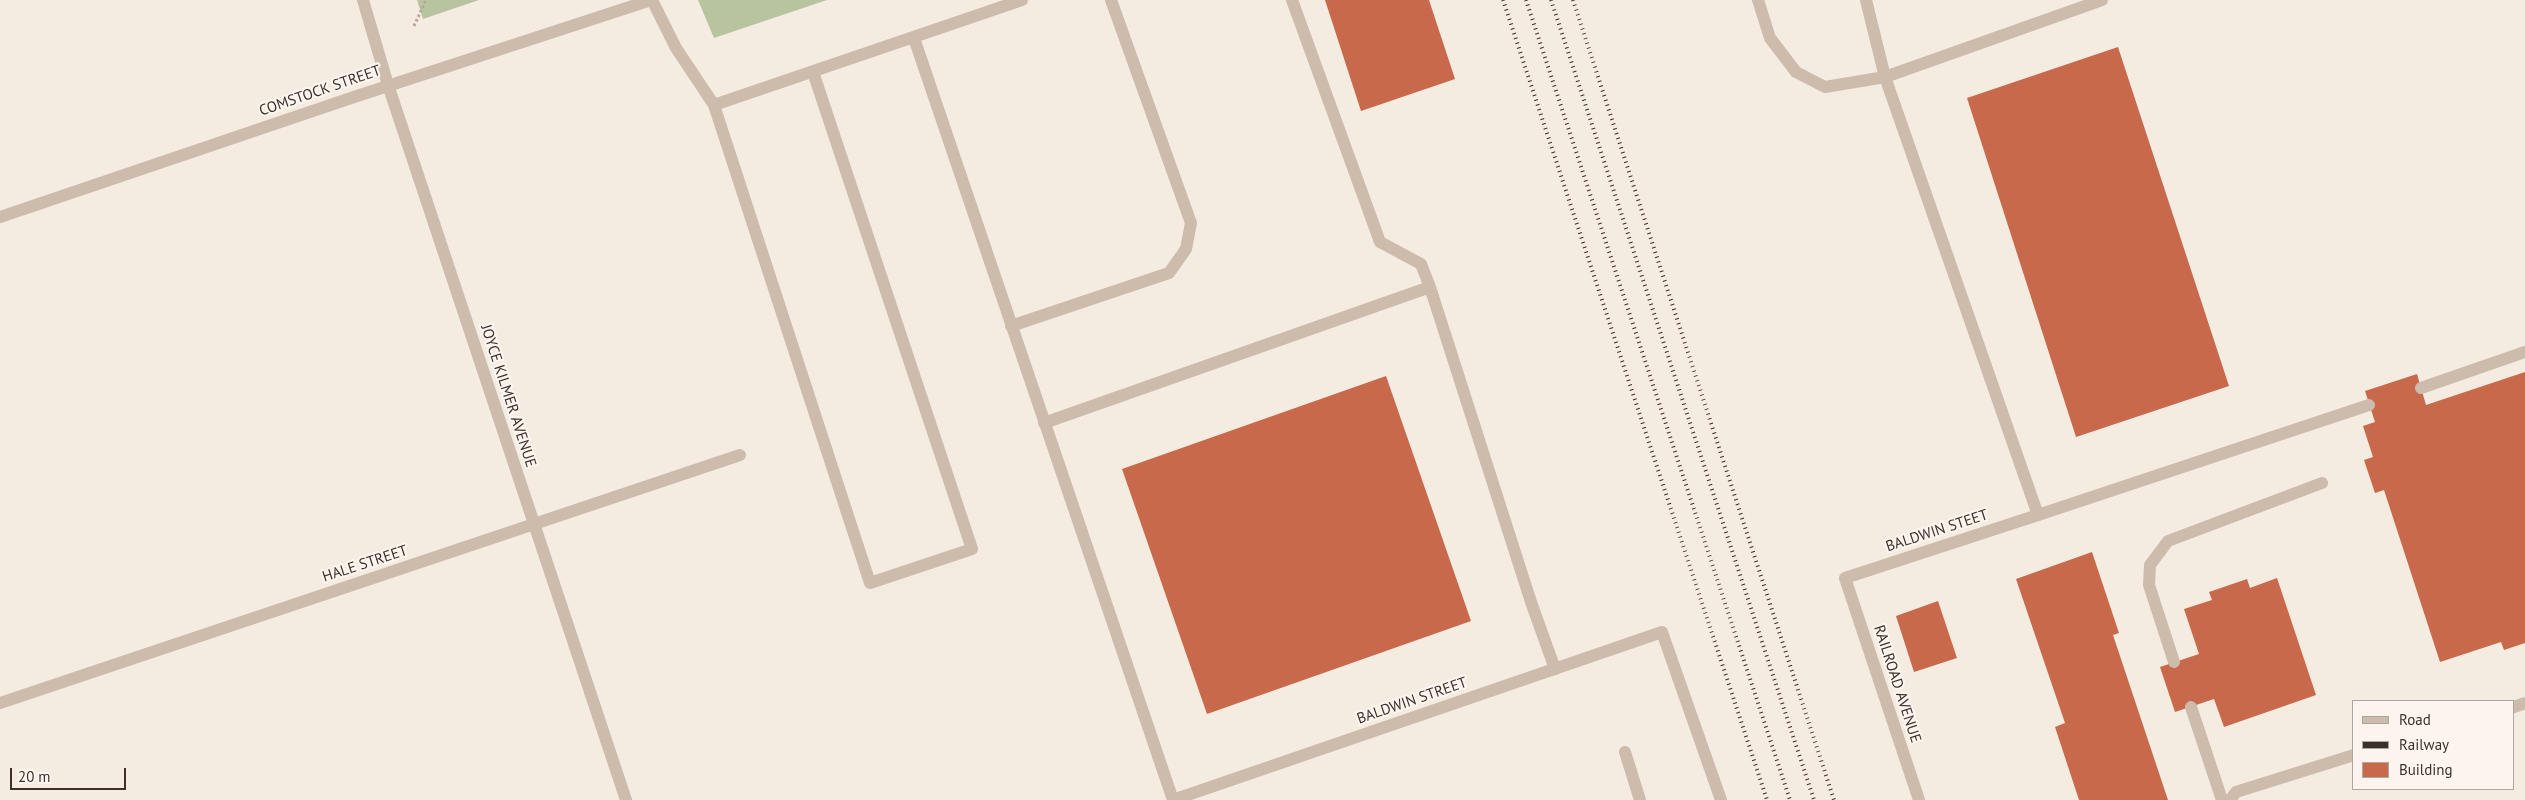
<!DOCTYPE html>
<html>
<head>
<meta charset="utf-8">
<style>
  body { margin:0 }
  #map { position:relative; width:2525px; height:800px; overflow:hidden; background:#f4ebe1; font-family:"PT Sans",sans-serif }
  canvas { display:block }
  .legend { position:absolute; left:2352px; top:700px; width:162px; height:90px; box-sizing:border-box; background:#fbf5ee; border:1px solid #aea6a0; margin:0; padding:6px 9px; list-style:none; font-size:15px; color:#3b302b }
  .legend li { display:flex; align-items:center; gap:10px; height:25px }
  .legend b { width:25px; border:1px solid #aea6a0 }
  .scale { position:absolute; left:10px; top:768px; width:116px; height:22px; box-sizing:border-box; border:2px solid #3b302b; border-top:0; padding-left:6px; font-size:15px; line-height:18px; white-space:nowrap; color:#3b302b; -webkit-text-stroke:4px #fbf5ee; paint-order:stroke }
</style>
</head>
<body>
<div id="map">
<canvas width="2525" height="800"></canvas>
<ul class="legend">
<li><b style="height:6px;background:#cdbbac"></b>Road</li>
<li><b style="height:6px;background:#3b302b"></b>Railway</li>
<li><b style="height:14px;background:#c8694b"></b>Building</li>
</ul>
<div class="scale">20 m</div>
</div>
<script>
const context = document.querySelector('canvas').getContext('2d');
context.lineJoin = 'round';
function paint(path, color) { context.fillStyle = color; context.fill(path, 'evenodd'); }
const toPath = rows => new Path2D(rows.map(r => 'M' + r).join(''));
function stroke(path, color, width, dash) { context.strokeStyle = color; context.lineWidth = width; context.lineCap = dash ? 'butt' : 'round'; context.setLineDash(dash || []); context.stroke(path); }
function label(font, color, halo, rows, align = 'center') {
  context.font = font + ' "PT Sans",sans-serif'; context.lineWidth = 4.5; context.setLineDash([]); context.textBaseline = 'middle'; context.strokeStyle = halo; context.fillStyle = color; for (const [text, x, y, turn = 0] of rows) {
    context.save(); context.translate(x, y); context.rotate((+turn || 0) * Math.PI / 180); context.textAlign = isNaN(turn) ? turn : align; if (halo) context.strokeText(text, 0, 0); context.fillText(text, 0, 0); context.restore();
  }
}
paint(toPath([
  [417,0,479,0,423,19],
  [698,0,827,0,714,38]
]), '#b8c4a0');
paint(toPath([
  [1325,0,1429,0,1455,79,1361,111],
  [2118,47,2229,386,2076,437,1967,98],
  [2525,372,2525,643,2504,650,2501,642,2440,662,2384,490,2375,493,2364,460,2373,457,2363,426,2375,422,2365,391,2417,374,2426,405],
  [1386,376,1471,621,1207,714,1122,469],
  [2092,552,2119,633,2113,635,2168,800,2079,800,2055,727,2065,723,2016,579],
  [2277,578,2316,695,2224,727,2214,699,2175,712,2160,667,2199,654,2184,609,2212,600,2209,592,2247,579,2250,588],
  [1938,601,1957,658,1914,672,1896,616]
]), '#c8694b');
stroke(toPath([
  [414,26,426,0]
]), '#b9a596', 3, [2.5, 2.5]);
stroke(toPath([
  [652,0,676,48,714,105,1022,0],
  [1292,0,1380,242,1421,264,1430,287,1531,602,1555,669],
  [1758,0,1770,38,1796,72,1825,87,1885,77,1866,0],
  [2102,0,1885,77,2038,515,2369,405],
  [914,38,1173,800],
  [714,105,870,583,972,549,813,72],
  [1011,326,1169,273,1186,249,1191,223,1111,0],
  [2421,388,2525,352],
  [1044,423,1430,287],
  [2174,662,2149,585,2150,565,2168,541,2322,483],
  [2191,707,2222,800],
  [2514,707,2525,703],
  [1625,752,1640,800],
  [2230,800,2236,792,2354,755]
]), '#cdbbac', 12);
stroke(toPath([
  [363,0,388,85,626,800],
  [0,217,351,98,651,0],
  [0,703,740,455],
  [1173,800,1662,632,1721,800],
  [1919,800,1845,578,2038,515]
]), '#cdbbac', 12);
stroke(toPath([
  [1503,0,1767,800],
  [1526,0,1790,800],
  [1551,0,1814,800],
  [1573,0,1834,800]
]), '#3b302b', 4, [1, 4]);
label('15px', '#3b302b', '#fbf5ee', [
  ["COMSTOCK STREET",320,91,-19],
  ["JOYCE KILMER AVENUE",508,396,72],
  ["BALDWIN STEET",1937,531,-18],
  ["HALE STREET",365,564,-18],
  ["RAILROAD AVENUE",1897,684,72],
  ["BALDWIN STREET",1412,701,-19]
]);
</script>
</body>
</html>
